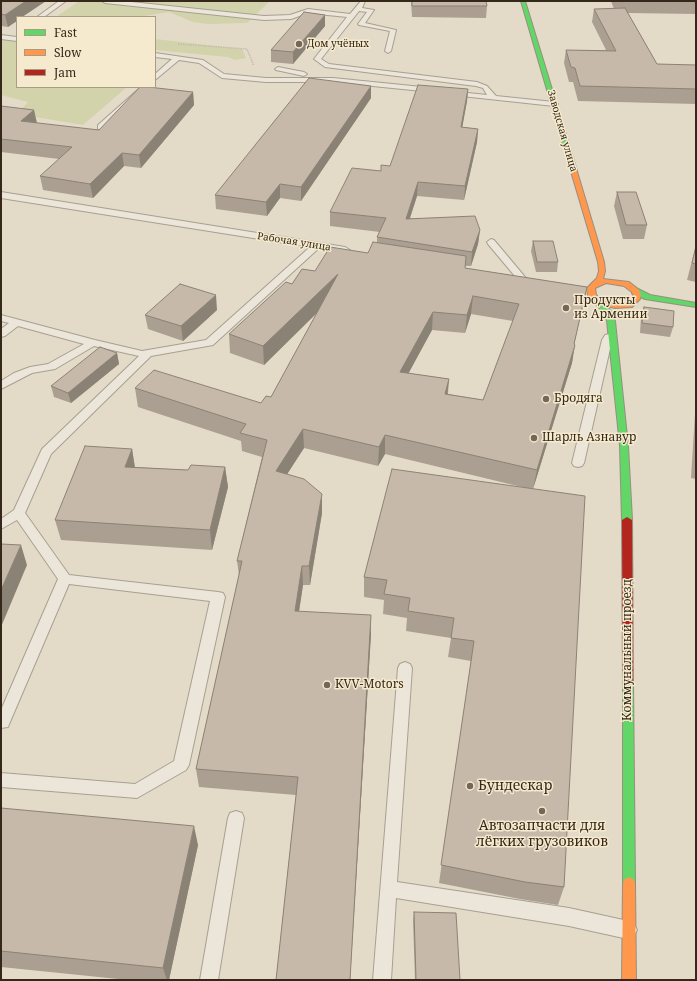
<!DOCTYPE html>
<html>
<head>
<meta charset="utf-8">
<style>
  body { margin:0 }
  #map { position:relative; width:697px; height:981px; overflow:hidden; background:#e3dbc8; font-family:"Noto Serif",serif }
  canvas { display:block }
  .frame { position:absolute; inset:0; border:2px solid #35281b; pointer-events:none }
  .legend { position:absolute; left:16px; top:16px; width:140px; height:72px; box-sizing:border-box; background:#f5eacd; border:1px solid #a89c86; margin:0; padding:5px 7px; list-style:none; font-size:12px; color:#35281b }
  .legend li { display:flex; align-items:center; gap:8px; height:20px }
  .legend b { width:20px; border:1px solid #a89c86 }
</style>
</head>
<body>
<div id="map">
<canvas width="697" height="981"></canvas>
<div class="frame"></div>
<ul class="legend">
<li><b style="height:5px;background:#63d668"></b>Fast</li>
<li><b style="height:5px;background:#ff974d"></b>Slow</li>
<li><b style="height:5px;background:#b3261e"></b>Jam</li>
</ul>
</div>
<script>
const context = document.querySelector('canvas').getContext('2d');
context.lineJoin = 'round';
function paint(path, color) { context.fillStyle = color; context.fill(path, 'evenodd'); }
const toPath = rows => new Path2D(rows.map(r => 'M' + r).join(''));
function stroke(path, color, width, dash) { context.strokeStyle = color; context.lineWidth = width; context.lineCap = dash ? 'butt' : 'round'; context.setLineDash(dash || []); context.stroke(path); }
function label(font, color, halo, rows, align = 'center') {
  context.font = font + ' "Noto Serif",serif'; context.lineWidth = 3; context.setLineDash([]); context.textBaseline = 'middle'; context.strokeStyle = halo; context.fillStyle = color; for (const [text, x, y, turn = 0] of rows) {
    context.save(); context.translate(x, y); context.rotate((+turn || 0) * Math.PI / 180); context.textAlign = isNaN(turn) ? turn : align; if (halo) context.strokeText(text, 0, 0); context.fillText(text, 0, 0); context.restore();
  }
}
paint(toPath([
  [79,1,270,1,247,23,208,24,193,22,169,12,138,17,56,17],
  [1,39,17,41,17,87,127,87,83,125,17,114,28,102,1,95],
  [155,39,242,49,246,58,235,60,228,57,155,50]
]), '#d2d3aa');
const lane = toPath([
  [59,1,66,1,44,17,37,17,59,1],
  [102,1,122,1,264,16,290,15,308,9,350,14,361,1,365,1,362,8,374,10,365,23,396,30,391,51,388,53,385,51,390,31,359,25,358,24,367,12,359,11,321,59,329,64,477,82,487,86,496,96,554,102,558,104,554,106,452,95,449,95,449,91,487,95,483,88,476,86,325,67,314,59,347,17,308,13,291,19,264,20,105,3,102,1],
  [1,35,17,37,17,41,1,39,1,35],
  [155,53,203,60,224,74,266,78,333,78,432,88,436,90,432,92,333,82,266,82,222,78,199,63,179,60,155,80,155,74,172,59,155,57,155,53],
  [278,67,304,72,307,74,304,76,276,70,275,69,278,67],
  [141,87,149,87,104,129,98,129,98,125,141,87],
  [1,192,345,247,350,250,345,253,319,248,213,345,151,356,51,454,25,513,69,575,218,592,223,593,225,597,189,765,186,770,137,798,1,787,1,773,135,784,174,761,210,601,69,584,10,722,8,727,1,728,1,710,58,579,17,520,1,529,1,519,14,510,42,449,139,356,94,346,55,369,32,373,1,389,1,381,14,373,30,367,48,364,84,344,18,326,5,336,1,337,1,329,9,323,1,321,1,315,95,340,142,351,206,340,310,247,1,198,1,192],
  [491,239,494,240,525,277,527,279,525,281,519,281,488,244,487,242,491,239],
  [609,334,614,337,612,340,584,463,582,466,578,467,574,466,572,463,602,340,605,335,609,334],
  [405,662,410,664,412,668,397,882,569,908,628,921,634,924,637,930,634,936,628,939,569,926,396,898,391,980,373,980,398,668,400,664,405,662],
  [236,811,242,813,244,818,218,980,200,980,228,818,230,813,236,811]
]);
const fast = toPath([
  [521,1,525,1,573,158,572,159,567,158,521,1],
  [632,289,638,289,650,295,696,303,696,307,645,299,632,293,632,289],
  [593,298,599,298,611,311,615,321,628,446,632,520,627,523,622,520,620,446,607,321,605,314,592,300,593,298],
  [628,676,632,677,633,680,635,883,633,887,629,889,625,887,623,883,623,680,624,677,628,676]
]);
const slow = toPath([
  [570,156,573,158,604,262,605,271,603,279,629,282,638,289,641,295,640,299,632,307,615,308,601,305,588,296,587,288,597,278,599,271,598,262,567,158,570,156],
  [606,283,624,286,632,292,633,295,633,298,627,303,615,304,603,301,596,295,595,288,606,283],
  [629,877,633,879,635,883,636,980,622,980,623,883,625,879,629,877]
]);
const jam = toPath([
  [627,517,632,520,633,680,632,683,628,684,624,683,623,680,622,520,627,517]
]);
stroke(lane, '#a7a092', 2);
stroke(fast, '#978f82', 2);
stroke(slow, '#978f82', 2);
stroke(jam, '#978f82', 2);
stroke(toPath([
  [178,44,247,49,254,66]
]), '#c3bcb1', 1.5, [1.5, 1]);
paint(lane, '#ebe5da');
paint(fast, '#63d668');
paint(slow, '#ff974d');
paint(jam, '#b3261e');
paint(toPath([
  [1,1,46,1,22,17,17,17,8,27,1,26],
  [411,1,486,1,487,6,486,18,412,17],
  [611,1,696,1,696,14,628,13,657,64,696,65,696,104,578,101,573,82,569,82,564,63,566,50,606,50,592,22,594,9,614,9],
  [325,26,293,64,271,62,271,50],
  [371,86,371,98,301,201,280,198,267,216,216,209,215,195],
  [468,89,467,101,462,127,478,129,477,142,464,200,417,196,410,218,480,230,478,244,471,266,465,266,465,268,587,287,574,344,572,363,533,489,564,887,558,905,520,899,439,883,471,661,448,657,451,638,406,631,407,618,383,614,384,600,364,597,364,577,530,489,385,454,378,466,304,448,287,474,322,513,310,585,303,585,299,612,371,634,350,980,276,980,296,795,199,787,196,769,239,575,237,561,262,457,242,451,241,441,138,407,135,388,261,403,271,397,317,313,264,365,230,353,229,334,292,284,315,271,368,253,377,242,377,237,380,232,330,226,330,212,381,171,390,166],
  [471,314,513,321,483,400,448,394,449,379,408,373,432,330,465,333],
  [193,92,194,105,141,168,124,166,93,198,43,190,40,176,59,159,1,152,1,106,34,110,36,123,99,130],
  [617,192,647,225,644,239,623,239,614,206],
  [533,241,558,262,557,272,536,272,531,251],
  [696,245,696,282,687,280],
  [644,307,673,327,670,337,640,333,641,317],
  [217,310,183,341,148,329,145,315],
  [117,353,119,364,71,403,54,397,51,386],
  [696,398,696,479,691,478],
  [132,449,135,467,188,470,225,467,228,487,212,550,61,540,55,520],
  [1,808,198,845,169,980,128,980,1,967],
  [414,912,460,980,415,980,413,921]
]), '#aa9f91');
paint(toPath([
  [26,1,46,1,22,17,17,17,17,21,8,27,5,15],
  [325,15,325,26,293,64,293,52],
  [371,86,371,98,301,201,301,187],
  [468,89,467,101,460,140,461,127],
  [193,92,194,105,141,168,139,155],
  [34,110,37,123,24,135,21,121],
  [478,129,477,142,464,200,465,186],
  [122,153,124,166,93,198,90,184],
  [418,182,417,196,405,233,406,219],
  [280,184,280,198,267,216,266,202],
  [480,230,478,244,471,266,472,252],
  [338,274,338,292,264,365,263,346],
  [587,287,572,354,575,345,572,363,533,489,537,470,574,344],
  [216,295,217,310,183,341,181,326],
  [473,296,471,314,465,333,467,315],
  [433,312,432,330,399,391,400,372],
  [117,353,119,364,71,403,68,393],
  [449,379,447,397,445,394],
  [303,429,304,448,277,490,276,471],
  [385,435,385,454,378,466,379,447],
  [132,449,135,469,125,467],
  [225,467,228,487,212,550,210,530],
  [322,494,322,513,310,585,309,566],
  [21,545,27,565,1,627,1,590],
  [302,566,303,585,296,630,295,611],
  [371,615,371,634,350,980],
  [194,826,198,845,169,980,167,980,163,968]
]), '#8b8276');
const building = toPath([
  [1,1,26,1,5,15,1,14,1,1],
  [412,1,486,1,487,6,412,6,412,1],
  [625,8,657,64,696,65,696,89,580,86,575,68,571,67,566,50,616,51,594,9,625,8],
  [304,12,325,15,293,52,271,50,304,12],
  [309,78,371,86,301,187,280,184,266,202,215,195,309,78],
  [418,85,468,89,461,127,478,129,465,186,418,182,406,219,475,216,480,230,472,252,377,237,386,218,330,212,352,168,381,171,381,165,390,166,418,85],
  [140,87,148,87,193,92,139,155,122,153,90,184,40,176,72,147,1,139,1,106,34,110,21,121,99,130,140,87],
  [617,192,636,192,647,225,626,225,617,192],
  [533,241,553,241,558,262,537,262,533,241],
  [373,242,466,256,465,268,587,287,574,344,575,345,537,470,385,435,379,447,303,429,276,471,304,479,322,494,309,566,302,566,295,611,371,615,350,980,276,980,298,777,196,769,242,561,237,561,267,440,240,433,246,424,135,388,154,370,261,403,266,396,271,397,338,274,263,346,229,334,286,282,292,284,302,269,315,271,330,247,368,253,373,242],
  [473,296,519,304,483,400,445,394,449,379,400,372,433,312,467,315,473,296],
  [696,246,696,264,692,263,696,246],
  [180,284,216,295,181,326,145,315,180,284],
  [644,307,674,311,673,327,642,323,644,307],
  [100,347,117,353,68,393,51,386,100,347],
  [85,446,132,449,125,467,188,470,191,465,225,467,210,530,55,520,85,446],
  [392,469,585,496,564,887,525,882,441,865,474,641,451,638,454,618,408,611,410,598,384,594,387,580,364,577,392,469],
  [1,544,21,545,1,590,1,544],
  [1,808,194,826,163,968,1,951,1,808],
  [414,912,456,913,460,980,416,980,414,912]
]);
paint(building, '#c6b9a9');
stroke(building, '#8b8276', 1);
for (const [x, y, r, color] of [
  [299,44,4,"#726758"],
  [566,308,4,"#726758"],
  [546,399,4,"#726758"],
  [534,438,4,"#726758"],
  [327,685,4,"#726758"],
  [470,786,4,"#726758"],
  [542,811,4,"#726758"]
]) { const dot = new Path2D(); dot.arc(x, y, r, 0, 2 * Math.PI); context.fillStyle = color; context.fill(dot); stroke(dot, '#f5eacd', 1.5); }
label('10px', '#35281b', '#f5eacd', [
  ["Дом учёных",307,44]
], 'left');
label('10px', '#35281b', '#f5eacd', [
  ["Заводская улица",562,131,74],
  ["Рабочая улица",294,242,9]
]);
label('12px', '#35281b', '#f5eacd', [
  ["Продукты",574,301],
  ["из Армении",574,315],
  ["Бродяга",554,399],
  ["Шарль Азнавур",542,438],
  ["KVV-Motors",335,685]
], 'left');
label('12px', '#35281b', '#f5eacd', [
  ["Коммунальный проезд",628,650,-90]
]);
label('14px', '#35281b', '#f5eacd', [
  ["Бундескар",478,786],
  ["Автозапчасти для",542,826,"center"],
  ["лёгких грузовиков",542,842,"center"]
], 'left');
</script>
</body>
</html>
